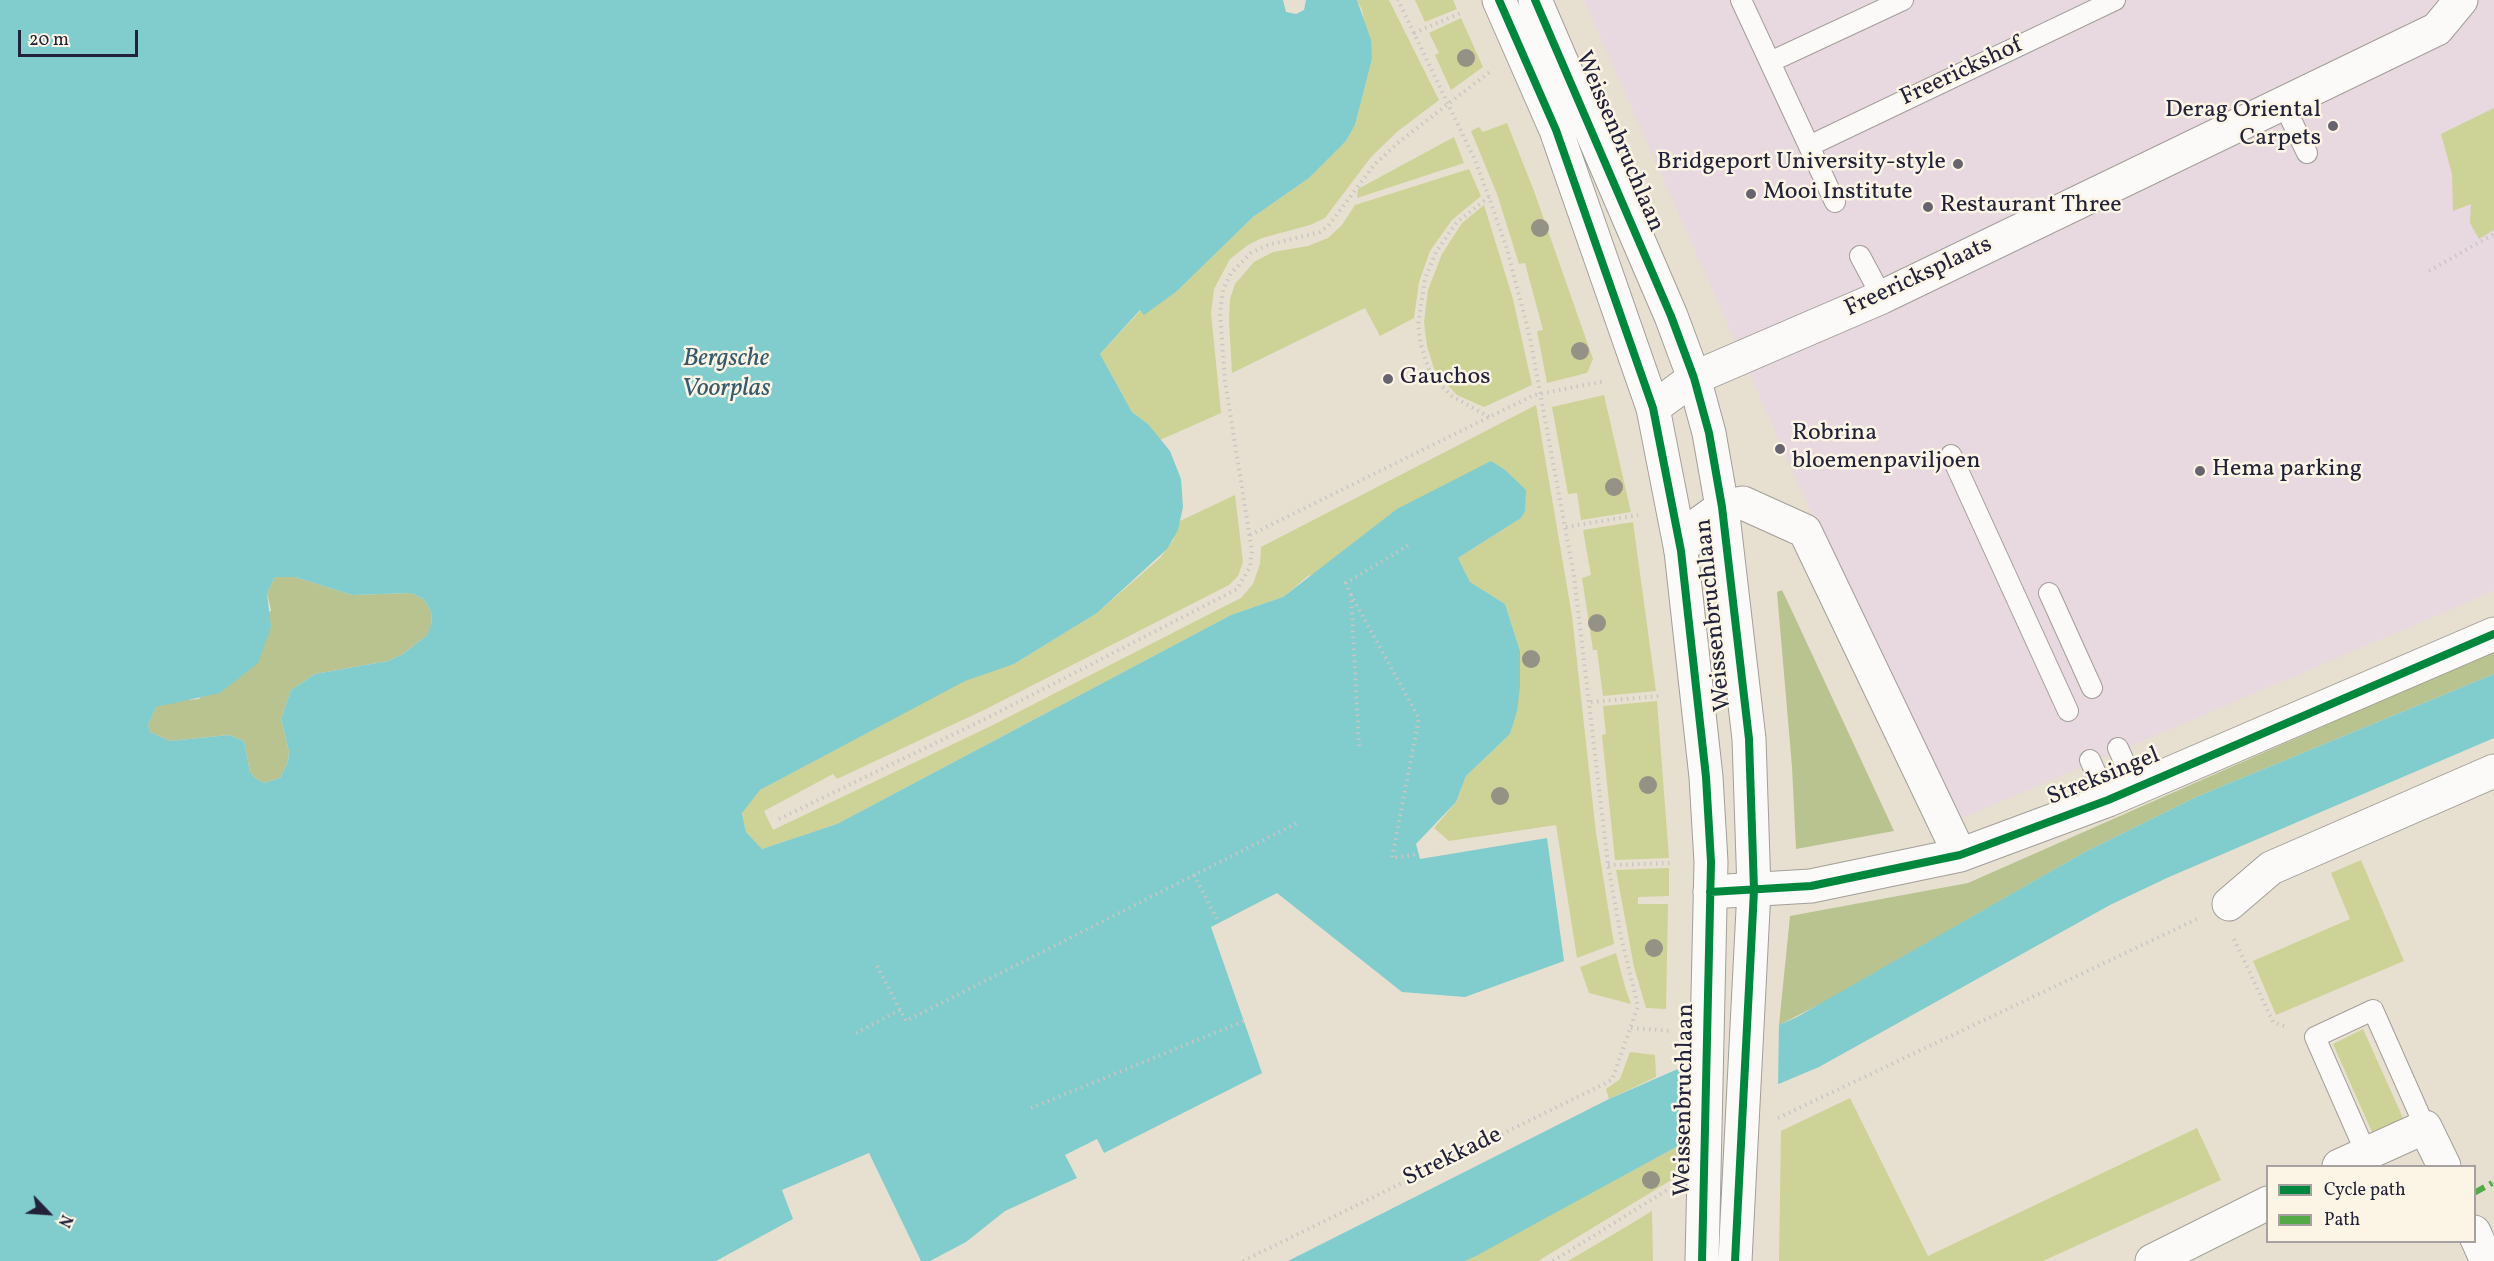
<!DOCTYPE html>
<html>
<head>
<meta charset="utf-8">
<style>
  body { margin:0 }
  #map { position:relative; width:2494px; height:1261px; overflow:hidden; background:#e7e0d0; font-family:Vollkorn,serif }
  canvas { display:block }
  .legend { position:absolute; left:2266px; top:1165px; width:210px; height:78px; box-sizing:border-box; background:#fcf5e5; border:2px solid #a5a1a1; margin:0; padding:8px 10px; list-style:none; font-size:18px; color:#22223b }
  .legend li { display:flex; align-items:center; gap:12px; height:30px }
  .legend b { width:30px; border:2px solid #a5a1a1 }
  .north { position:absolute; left:18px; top:1183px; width:60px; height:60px; -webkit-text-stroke:4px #fcf5e5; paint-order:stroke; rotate:115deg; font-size:16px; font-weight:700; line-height:24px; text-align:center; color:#22223b }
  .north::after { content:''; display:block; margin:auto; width:21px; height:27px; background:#22223b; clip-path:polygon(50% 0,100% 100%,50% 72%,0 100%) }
  .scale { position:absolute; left:18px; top:30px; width:120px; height:27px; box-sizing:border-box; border:3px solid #22223b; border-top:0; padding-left:8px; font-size:18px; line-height:21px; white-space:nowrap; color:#22223b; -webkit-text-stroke:4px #fcf5e5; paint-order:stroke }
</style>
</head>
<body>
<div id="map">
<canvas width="2494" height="1261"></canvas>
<ul class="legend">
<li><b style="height:8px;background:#00873e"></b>Cycle path</li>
<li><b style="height:8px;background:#53aa46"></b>Path</li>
</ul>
<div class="north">N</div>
<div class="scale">20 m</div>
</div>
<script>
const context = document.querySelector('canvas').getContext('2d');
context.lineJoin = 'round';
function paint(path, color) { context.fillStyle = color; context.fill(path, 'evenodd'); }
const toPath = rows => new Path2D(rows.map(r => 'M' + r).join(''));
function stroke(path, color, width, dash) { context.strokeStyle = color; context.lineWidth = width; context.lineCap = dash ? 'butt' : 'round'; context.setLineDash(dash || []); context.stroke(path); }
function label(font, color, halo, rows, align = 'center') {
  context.font = font + ' Vollkorn,serif'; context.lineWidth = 5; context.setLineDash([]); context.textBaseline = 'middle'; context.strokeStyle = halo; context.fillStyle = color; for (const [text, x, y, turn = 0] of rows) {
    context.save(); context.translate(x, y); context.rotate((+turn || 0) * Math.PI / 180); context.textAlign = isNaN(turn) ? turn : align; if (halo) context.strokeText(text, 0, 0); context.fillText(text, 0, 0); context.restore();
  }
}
paint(toPath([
  [1584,0,2494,0,2494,591,1962,818,1815,521]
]), '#e8d8e0');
paint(toPath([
  [1357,0,1389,0,1439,100,1398,131,1371,157,1325,218,1310,225,1262,238,1248,245,1230,259,1214,289,1211,313,1221,413,1160,440,1148,424,1132,412,1100,354,1141,310,1144,314,1176,292,1253,217,1309,178,1346,141,1355,125,1372,59,1362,10],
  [1415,0,1453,0,1457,9,1425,22],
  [1461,18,1483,67,1451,90,1435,55,1439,53,1429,33],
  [2494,108,2494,230,2479,239,2470,223,2471,204,2453,211,2452,174,2441,134],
  [1507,123,1534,191,1593,359,1587,373,1547,383,1537,331,1543,330,1525,263,1519,264,1497,194,1471,131,1479,127,1483,132],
  [1454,137,1464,163,1357,198,1358,189],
  [1469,169,1481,196,1452,220,1430,251,1419,282,1414,318,1380,336,1365,308,1232,373,1229,320,1230,299,1235,284,1254,262,1273,252,1308,246,1328,238,1342,225,1355,205],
  [1484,205,1513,299,1532,385,1484,407,1457,395,1435,372,1427,346,1424,322,1428,290,1442,254,1462,223],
  [1604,395,1631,512,1581,520,1577,493,1568,494,1552,407],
  [1536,405,1572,616,1596,833,1614,944,1577,958,1556,825,1449,841,1434,828,1456,802,1466,776,1510,734,1520,687,1520,651,1505,604,1470,582,1458,558,1521,518,1308,576,1283,597,1231,615,837,824,762,849,746,832,742,812,760,790,965,680,1014,664,1097,613,1160,558,1173,540,1180,521,1235,495,1243,562,1238,576,1229,585,986,709,837,779,833,774,764,811,773,830,993,725,1231,603,1241,598,1253,584,1260,564,1261,547],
  [1633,522,1656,691,1603,696,1597,650,1593,650,1582,578,1591,575,1583,530],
  [1657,701,1669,858,1615,860,1602,735,1606,734,1603,706],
  [2361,860,2404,961,2276,1015,2253,961,2350,919,2331,873],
  [1669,868,1669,896,1638,897,1638,904,1668,904,1666,1009,1646,1008,1634,967,1616,870],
  [1616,953,1625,987,1631,1004,1589,993,1580,967],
  [2363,1029,2403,1118,2372,1132,2333,1044],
  [1630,1052,1655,1055,1656,1077,1609,1099,1606,1089,1620,1079],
  [1850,1098,1928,1256,2197,1128,2221,1180,2043,1261,1779,1261,1781,1131],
  [1678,1146,1678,1176,1538,1261,1465,1261],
  [1652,1211,1653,1261,1568,1261,1619,1231]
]), '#cdd297');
paint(toPath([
  [275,577,295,577,352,595,411,593,424,599,431,612,432,624,427,635,403,654,388,661,315,674,291,690,281,719,289,751,288,762,280,778,264,783,255,778,250,772,244,741,229,735,170,741,150,732,148,725,156,707,173,701,199,699,271,610,267,593],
  [1782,590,1792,611,1894,831,1796,849,1792,767,1777,592],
  [2494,651,2494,674,2196,797,2083,853,1828,1000,1779,1025,1790,916,1968,883]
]), '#b8c390');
paint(toPath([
  [0,0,1283,0,1286,12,1296,14,1304,10,1306,0,1357,0,1371,40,1372,59,1355,125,1346,141,1309,178,1253,217,1176,292,1144,315,1140,310,1100,354,1132,412,1148,424,1170,451,1181,479,1183,507,1178,530,1167,549,1097,613,1014,664,965,681,760,790,742,813,746,832,762,849,837,824,1231,615,1283,597,1397,509,1491,461,1505,470,1526,490,1525,511,1521,518,1458,558,1470,582,1505,604,1520,651,1520,687,1517,711,1510,734,1466,776,1456,802,1416,844,1420,859,1547,838,1564,961,1465,997,1402,992,1277,893,1211,927,1262,1073,1104,1153,1097,1139,1065,1155,1077,1178,1005,1211,966,1242,930,1261,921,1261,869,1153,782,1190,793,1219,716,1261,0,1261],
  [275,577,295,577,352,595,411,593,424,599,431,612,432,623,427,635,403,654,388,661,315,674,291,690,281,719,289,751,288,762,280,778,264,783,255,778,250,772,244,741,229,735,170,741,150,732,148,725,156,707,220,693,258,663,271,627,267,593],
  [2494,674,2494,738,2169,877,2110,905,1819,1067,1679,1126,1678,1146,1476,1256,1465,1261,1288,1261,1609,1099,1797,1017,2083,853,2196,797]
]), '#81cccd');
paint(toPath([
  [1779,1021,1778,1088,1682,1128,1681,1145,1678,1146,1680,1064]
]), '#e7e0d0');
const service = toPath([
  [1741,0,1835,202],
  [1770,62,1903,0],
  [2283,103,2307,153],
  [1809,146,2115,0],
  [1860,256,1882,297],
  [1951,455,2068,711],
  [2049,593,2092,688],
  [2118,748,2136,788],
  [2090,760,2108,800],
  [2366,1153,2315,1037,2373,1010,2425,1127]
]);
const minor = toPath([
  [1653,408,1694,378,1882,297,2437,29,2461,0],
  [1681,551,1700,523,1722,507,1743,503,1805,531,1960,855],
  [1710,892,1811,886,1960,855,2108,800,2494,634],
  [2229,904,2271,868,2494,771],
  [2339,1166,2425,1127,2444,1166],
  [2474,1232,2487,1261],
  [2152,1261,2268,1203]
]);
const tertiary = toPath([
  [1499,0,1556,130,1653,408,1681,551,1706,777,1711,862,1702,1261],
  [1535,0,1671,316,1694,378,1709,433,1722,507,1749,739,1754,890,1735,1261]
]);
stroke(service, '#a29e98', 22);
stroke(minor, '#a29e98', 35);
stroke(tertiary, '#a29e98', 35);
stroke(toPath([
  [1414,33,1463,12],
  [2429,271,2494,234],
  [1489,417,1452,396,1431,376,1421,345,1418,325,1425,279,1436,252,1457,222,1489,197],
  [1566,527,1638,515],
  [1250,535,1534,395,1605,381],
  [1351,595,1346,583,1412,543],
  [1591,702,1659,696],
  [1359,746,1351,595,1419,718,1392,858,1419,854],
  [779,819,989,717,1237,589,1250,567,1252,551,1225,381,1220,313,1223,290,1231,273,1251,253,1268,245,1320,232,1328,226,1375,164,1400,141,1491,71],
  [1608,865,1673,863],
  [1194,875,1219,923],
  [2234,939,2273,1022,2286,1027],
  [877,966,906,1021,1299,822],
  [1631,1028,1672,1031],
  [856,1033,900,1010],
  [1031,1108,1244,1021],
  [1778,1118,2197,919],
  [2492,1183,2494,1182],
  [1243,1261,1612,1080,1638,1006,1621,937,1608,865,1574,576,1530,338,1507,249,1489,197,1474,158,1398,0],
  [1553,1261,1667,1190]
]), '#c8c7c5', 4, [1.5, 4.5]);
stroke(service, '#fbfaf8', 20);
stroke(minor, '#fbfaf8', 33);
stroke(tertiary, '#fbfaf8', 33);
stroke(toPath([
  [2474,1193,2492,1183]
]), '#53aa46', 6, [12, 6]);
stroke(toPath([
  [1499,0,1556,130,1653,408,1681,551,1706,777,1711,862,1702,1261],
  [1535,0,1671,316,1694,378,1709,433,1722,507,1749,739,1754,890,1735,1261],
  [1710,892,1811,886,1960,855,2108,800,2494,634]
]), '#00873e', 8);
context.fillStyle = '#939285';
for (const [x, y] of [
  [1466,58],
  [1540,228],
  [1580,351],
  [1614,487],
  [1597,623],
  [1531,659],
  [1648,785],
  [1500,796],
  [1654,948],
  [1651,1180]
]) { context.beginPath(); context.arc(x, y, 9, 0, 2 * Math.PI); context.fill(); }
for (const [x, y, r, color] of [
  [2333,126,6,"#67646f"],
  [1958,164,6,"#67646f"],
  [1751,194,6,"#67646f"],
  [1928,207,6,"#67646f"],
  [1388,379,6,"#67646f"],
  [1780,449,6,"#67646f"],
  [2200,471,6,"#67646f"]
]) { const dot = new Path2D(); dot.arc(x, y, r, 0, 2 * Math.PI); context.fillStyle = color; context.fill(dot); stroke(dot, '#fcf5e5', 2); }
label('24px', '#22223b', '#fcf5e5', [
  ["Freerickshof",1962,73,-25],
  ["Weissenbruchlaan",1618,142,67],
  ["Freericksplaats",1919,278,-25],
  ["Weissenbruchlaan",1715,615,-96],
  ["Streksingel",2104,778,-22],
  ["Weissenbruchlaan",1686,1100,-89],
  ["Strekkade",1453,1158,-26]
]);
label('24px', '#22223b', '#fcf5e5', [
  ["Derag Oriental",2321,112,"right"],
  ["Carpets",2321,140,"right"],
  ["Bridgeport University-style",1946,164,"right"],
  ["Mooi Institute",1763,194],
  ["Restaurant Three",1940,207],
  ["Gauchos",1400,379],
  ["Robrina",1792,435],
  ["bloemenpaviljoen",1792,463],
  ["Hema parking",2212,471]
], 'left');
label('italic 26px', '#345a6e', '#fcf5e5', [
  ["Bergsche",726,360],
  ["Voorplas",726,390]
]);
</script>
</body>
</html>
